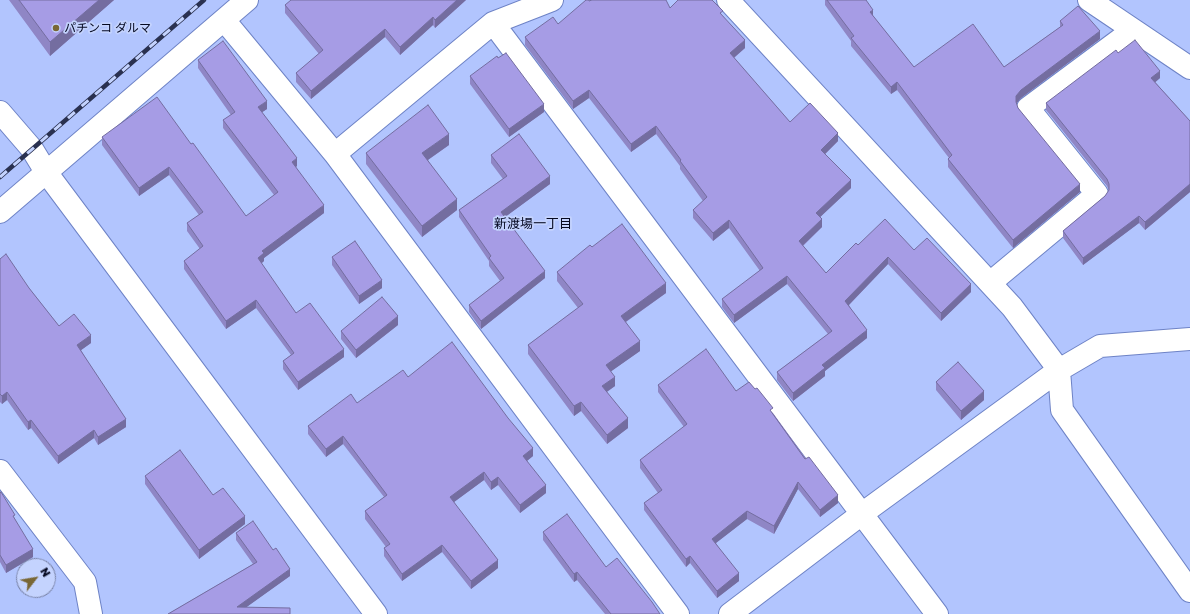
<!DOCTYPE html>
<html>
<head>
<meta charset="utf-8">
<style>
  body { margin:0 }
  #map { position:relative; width:1190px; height:614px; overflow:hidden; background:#b2c5fe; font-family:"Golos Text",sans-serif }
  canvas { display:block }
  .north { position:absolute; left:16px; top:558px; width:40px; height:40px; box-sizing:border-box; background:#c4d3fe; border:1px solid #7882a6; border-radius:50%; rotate:59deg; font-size:11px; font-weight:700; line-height:16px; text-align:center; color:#050921 }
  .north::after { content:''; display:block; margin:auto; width:14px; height:18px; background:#796735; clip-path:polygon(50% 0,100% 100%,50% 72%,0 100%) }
</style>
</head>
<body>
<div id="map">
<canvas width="1190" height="614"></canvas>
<div class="north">N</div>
</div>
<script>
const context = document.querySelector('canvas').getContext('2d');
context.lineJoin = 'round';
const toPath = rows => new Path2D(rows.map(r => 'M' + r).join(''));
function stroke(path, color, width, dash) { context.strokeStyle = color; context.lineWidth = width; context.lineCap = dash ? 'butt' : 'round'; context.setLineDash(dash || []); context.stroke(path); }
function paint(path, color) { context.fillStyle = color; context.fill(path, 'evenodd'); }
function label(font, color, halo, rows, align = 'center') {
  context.font = font + ' "Golos Text","Noto Sans JP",sans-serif'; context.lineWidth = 3.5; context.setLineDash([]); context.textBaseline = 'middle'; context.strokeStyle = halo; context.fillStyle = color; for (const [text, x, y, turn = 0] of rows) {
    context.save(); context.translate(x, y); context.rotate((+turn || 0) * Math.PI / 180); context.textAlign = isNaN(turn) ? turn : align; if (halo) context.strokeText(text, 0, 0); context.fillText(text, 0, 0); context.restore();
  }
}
const minor = toPath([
  [728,0,1012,307,1059,370,1062,410,1190,591],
  [1089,0,1190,68],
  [224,20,335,154,678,614],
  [493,23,937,614],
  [0,112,32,149,46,172,376,614],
  [335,154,493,23,552,0],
  [0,212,247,0],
  [990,283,1097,194,1028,108,1133,30],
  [0,471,85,582,91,614],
  [730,614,863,513,1059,370,1100,346,1190,339]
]);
stroke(minor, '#6e83c6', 24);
stroke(minor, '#fff', 22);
const rail = toPath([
  [0,177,204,0]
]);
stroke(rail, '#2a3150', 4.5);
stroke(rail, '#c4d3fe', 3, [9]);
paint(toPath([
  [9,0,114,0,50,56],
  [466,0,435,28,433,25,400,55,385,37,311,99,296,82,296,73,319,54,285,13,285,5],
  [825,0,866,0,873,16,914,67,1004,67,1060,27,1060,21,1100,39,1021,98,1016,104,1018,108,1080,192,1013,248,948,167,948,159,949,158,897,90,891,94,851,46,851,41,825,5],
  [589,1,670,8,723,16,745,48,734,58,790,122,838,141,825,154,851,188,820,217,822,227,803,246,826,273,858,245,914,250,971,292,941,321,888,264,849,305,867,338,825,371,825,376,793,401,777,380,777,372,828,334,787,284,734,323,722,307,722,299,760,271,729,228,713,241,693,218,693,210,703,201,680,169,680,166,656,134,631,152,589,98,573,109,525,45,525,37,558,24],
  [1118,53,1160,78,1155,82,1190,121,1190,192,1145,230,1139,223,1083,265,1063,238,1063,231,1105,196,1109,191,1107,186,1046,110,1046,103],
  [198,60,267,109,262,112,297,166,296,167,324,213,264,258,264,261,261,264,296,313,344,357,298,390,283,369,283,361,291,355,256,308,226,329,184,269,184,261,200,249,187,231,187,223,199,215,169,175,139,196,102,145,102,137,191,144,246,216,274,195,223,128,223,120,231,115,198,68],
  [470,76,544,112,509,137,470,84],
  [449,145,428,160,457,210,422,237,366,164,366,153],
  [491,155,550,184,505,217,545,278,481,329,469,312,469,305,500,281,489,266,489,261,459,217,459,210,503,179,491,163],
  [592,247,666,293,626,322,640,351,611,371,615,386,607,392,628,428,607,444,581,411,574,416,528,354,528,345,578,308,557,281,557,272],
  [332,257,382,288,359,304,332,265],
  [0,259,29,288,59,326,91,343,81,350,126,427,98,445,94,438,58,464,31,428,28,430,7,400,2,404,0,402],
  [398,325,356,358,341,339,341,331],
  [408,377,533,456,527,461,546,493,520,513,498,485,491,490,484,480,454,502,498,568,471,589,442,552,402,581,384,556,384,548,386,547,365,519,365,511,384,497,343,444,326,457,308,434,308,426,357,403],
  [936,382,984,400,961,420,936,390],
  [658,385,736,391,773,413,838,503,820,517,798,489,774,534,747,519,716,543,739,581,717,598,690,563,686,567,644,510,644,503,658,493,640,468,640,460,684,427,658,392],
  [145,476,213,495,245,524,199,559,145,484],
  [0,493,15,519,33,557,6,573,0,562],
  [543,532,606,567,660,614,605,614,577,580,574,582,543,540],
  [236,533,290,576,246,607,168,614,253,564,236,540]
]), '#8f86c5');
paint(toPath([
  [99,0,114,0,50,56,50,42],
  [457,0,466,0,435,28,435,20],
  [873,10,873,18,870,12],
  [433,17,433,25,400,55,400,47],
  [385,29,385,37,311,99,311,91],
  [1100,31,1100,39,1021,98,1016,104,1016,96,1021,90],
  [745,40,745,48,730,61,730,53],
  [1160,71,1160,78,1151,86,1151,78],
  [897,82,897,90,891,94,891,87],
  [589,90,589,98,573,109,573,101],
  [267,101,267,109,258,115,258,107],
  [544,104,544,112,509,137,509,129],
  [656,126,656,134,631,152,631,144],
  [838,133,838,141,821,158,821,150],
  [449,134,449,145,422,164,422,153],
  [297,158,297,166,292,170,292,162],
  [169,167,169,175,139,196,139,188],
  [550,176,550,184,501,220,501,212],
  [851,180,851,188,816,221,816,213],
  [1080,184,1080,192,1013,248,1013,240],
  [1190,184,1190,192,1145,230,1145,222],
  [457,199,457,210,422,237,422,226],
  [324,205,324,213,264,258,264,261,258,266,258,258,262,251],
  [1139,216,1139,223,1083,265,1083,258],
  [822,219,822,227,799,249,799,241],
  [729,220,729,228,713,241,713,233],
  [888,257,888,264,845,309,845,301],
  [545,271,545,278,481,329,481,321],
  [787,276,787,284,734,323,734,315],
  [382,280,382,288,359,304,359,296],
  [666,283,666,293,621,325,621,316],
  [971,284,971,292,941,321,941,313],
  [256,300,256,308,226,329,226,321],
  [398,316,398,325,356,358,356,350],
  [867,330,867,338,825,371,825,376,793,401,793,393,822,365],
  [91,335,91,343,77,353,77,345],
  [640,341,640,351,606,375,606,365],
  [344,349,344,357,298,390,298,382],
  [615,377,615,386,602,395,602,386],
  [984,391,984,400,961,420,961,411],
  [7,392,7,400,2,404,2,396],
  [581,402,581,411,574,416,574,406],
  [628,418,628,428,607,444,607,435],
  [126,419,126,427,98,445,98,437],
  [31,420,31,428,28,430,28,422],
  [94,430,94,438,58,464,58,456],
  [343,436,343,444,326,457,326,449],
  [533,448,533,456,523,464,523,456],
  [484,472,484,480,450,505,450,497],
  [498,477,498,485,491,490,491,482],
  [798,482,798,489,774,534,774,526],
  [546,485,546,493,520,513,520,505],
  [838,495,838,503,820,517,820,510],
  [747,511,747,519,712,546,712,539],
  [245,516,245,524,199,559,199,550],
  [442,545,442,552,402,581,402,574],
  [33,549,33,557,6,573,6,565],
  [690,556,690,563,686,567,686,559],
  [498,560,498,568,471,589,471,581],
  [290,569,290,576,237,614,237,607],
  [577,572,577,580,574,582,574,574],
  [739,573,739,581,717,598,717,591]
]), '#746da0');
const building = toPath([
  [19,0,99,0,50,42,19,0],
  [291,0,457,0,435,20,433,17,400,47,385,29,311,91,296,73,323,50,285,5,291,0],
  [586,0,589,0,589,1,592,0,666,0,670,8,678,0,712,0,723,11,720,13,745,40,730,53,790,122,810,103,838,133,821,150,851,180,816,213,822,219,799,241,826,273,856,243,858,245,885,219,914,250,927,238,971,284,941,313,888,257,845,301,867,330,822,365,825,368,793,393,777,372,832,331,787,276,734,315,722,299,763,268,729,220,713,233,693,210,707,197,680,161,681,160,656,126,631,144,589,90,573,101,525,37,553,17,558,24,586,0],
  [827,0,866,0,873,10,870,12,914,67,973,24,1004,67,1063,25,1060,21,1078,6,1100,31,1021,90,1016,96,1016,102,1018,108,1080,184,1013,240,948,159,952,155,897,82,891,87,851,38,854,36,827,0],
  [1135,40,1160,71,1151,78,1190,121,1190,184,1145,222,1139,216,1083,258,1063,231,1105,196,1109,190,1109,184,1107,179,1046,103,1116,50,1118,53,1135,40],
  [223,41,267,101,258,107,297,158,292,162,324,205,262,251,264,253,258,258,296,313,310,303,344,349,298,382,283,361,294,353,256,300,226,321,184,261,203,246,187,223,203,212,169,167,139,188,102,137,157,97,191,144,193,143,246,216,278,192,223,120,235,112,198,60,223,41],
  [506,53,544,104,509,129,470,76,497,56,498,58,506,53],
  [428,105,449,134,422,153,457,199,422,226,366,153,428,105],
  [519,134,550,176,501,212,545,271,481,321,469,305,504,278,489,258,491,256,459,210,507,176,491,155,519,134],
  [622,224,666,283,621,316,640,341,606,365,615,377,602,386,628,418,607,435,581,402,574,406,528,345,583,304,557,272,590,245,592,247,622,224],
  [355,241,382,280,359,296,332,257,355,241],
  [6,254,29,288,59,326,74,314,91,335,77,345,126,419,98,437,94,430,58,456,31,420,28,422,7,392,2,396,0,394,0,259,6,254],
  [382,297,398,316,356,350,341,331,382,297],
  [452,342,508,418,533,448,523,456,546,485,520,505,498,477,491,482,484,472,450,497,498,560,471,581,442,545,402,574,384,548,390,544,365,511,387,495,343,436,326,449,308,426,351,394,357,403,403,370,408,377,452,342],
  [706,349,736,391,749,382,755,389,757,388,773,408,770,410,805,459,809,457,838,495,820,510,798,482,774,526,747,511,712,539,739,573,717,591,690,556,686,559,644,503,662,490,640,460,687,424,658,385,706,349],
  [958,362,984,391,961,411,936,382,958,362],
  [180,450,213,495,223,488,245,516,199,550,145,476,180,450],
  [1,492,15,515,13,516,33,549,6,565,0,555,0,493,1,492],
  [567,514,606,567,617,558,652,602,660,614,611,614,577,572,574,574,543,532,567,514],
  [253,521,273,550,276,548,290,569,237,607,290,608,290,614,168,614,257,562,236,533,253,521]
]);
paint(building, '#a69ce5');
stroke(building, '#746da0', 1);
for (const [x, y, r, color] of [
  [56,28,4,"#796735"]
]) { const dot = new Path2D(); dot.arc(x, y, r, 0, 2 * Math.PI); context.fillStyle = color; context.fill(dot); stroke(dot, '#c4d3fe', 1.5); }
label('12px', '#050921', '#c4d3fe', [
  ["パチンコ ダルマ",64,28]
], 'left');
label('13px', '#050921', '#c4d3fe', [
  ["新渡場一丁目",533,224]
]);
</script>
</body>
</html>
